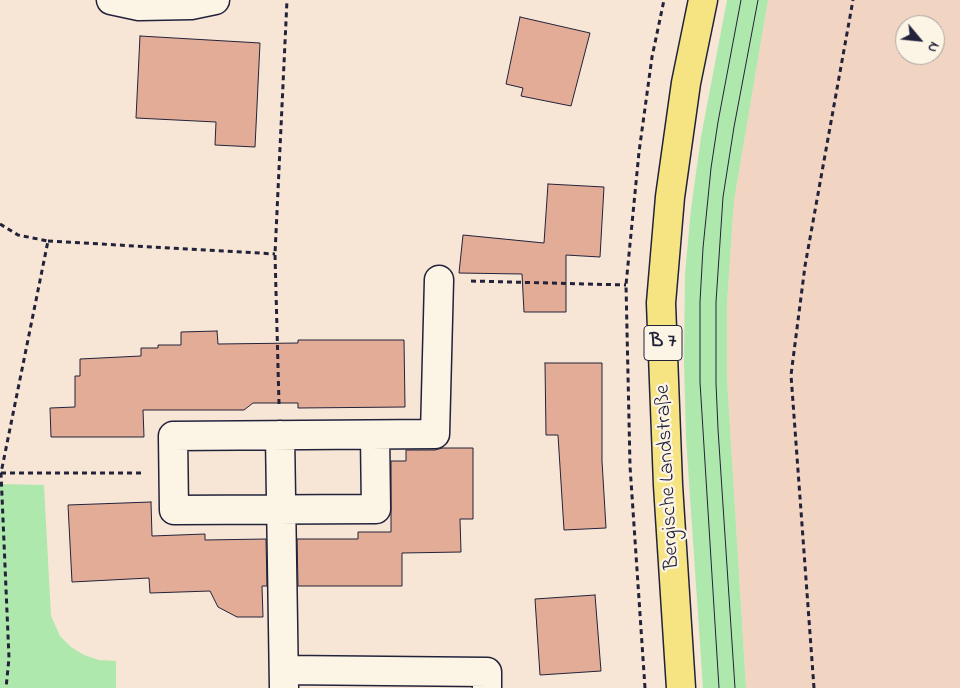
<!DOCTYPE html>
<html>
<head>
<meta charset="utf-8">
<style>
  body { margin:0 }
  #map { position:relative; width:960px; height:688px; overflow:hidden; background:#f7e6d5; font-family:"Indie Flower",sans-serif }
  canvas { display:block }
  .north { position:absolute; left:895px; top:15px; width:50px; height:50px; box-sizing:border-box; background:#fcf5e5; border:1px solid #a5a1a1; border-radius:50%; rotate:118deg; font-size:14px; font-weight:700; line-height:20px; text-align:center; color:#22223b }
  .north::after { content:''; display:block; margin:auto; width:18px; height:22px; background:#22223b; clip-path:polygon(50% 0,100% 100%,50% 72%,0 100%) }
</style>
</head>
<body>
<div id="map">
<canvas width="960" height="688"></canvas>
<div class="north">N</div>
</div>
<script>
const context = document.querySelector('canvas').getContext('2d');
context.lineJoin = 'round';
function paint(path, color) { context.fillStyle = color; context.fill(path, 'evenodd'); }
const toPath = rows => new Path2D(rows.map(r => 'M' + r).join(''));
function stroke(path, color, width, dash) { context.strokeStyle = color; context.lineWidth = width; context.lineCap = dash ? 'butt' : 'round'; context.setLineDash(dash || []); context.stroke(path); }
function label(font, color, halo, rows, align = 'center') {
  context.font = font + ' "Indie Flower",sans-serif'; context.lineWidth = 4.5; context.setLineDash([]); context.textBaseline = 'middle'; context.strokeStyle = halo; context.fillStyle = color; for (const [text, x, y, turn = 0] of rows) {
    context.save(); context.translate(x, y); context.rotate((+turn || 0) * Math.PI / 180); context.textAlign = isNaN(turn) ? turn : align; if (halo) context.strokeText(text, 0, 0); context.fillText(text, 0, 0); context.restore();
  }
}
paint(toPath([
  [768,0,960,0,960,688,746,688,727,378,727,304,734,201],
  [905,25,935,25,935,55,905,55]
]), '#f1d5c2');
paint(toPath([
  [727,0,768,0,734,201,727,304,727,378,746,688,703,688,686,438,684,362,685,274,691,209,701,137],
  [0,484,44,485,51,616,60,636,71,647,84,655,99,660,116,661,116,688,0,688]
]), '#afe8ac');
const building = toPath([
  [520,17,590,33,571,106,521,96,523,88,506,84,520,17],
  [140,36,260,43,255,147,215,145,216,122,136,118,140,36],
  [548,184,604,187,600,257,566,255,566,312,524,312,522,274,459,273,463,235,544,243,548,184],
  [217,331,218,344,298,343,298,340,404,340,405,407,298,408,298,403,253,403,244,410,143,410,144,437,51,437,50,408,75,407,75,376,80,376,80,359,141,356,141,348,158,348,158,345,181,345,181,332,217,331],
  [545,363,602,363,602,461,606,528,564,530,558,435,546,435,545,363],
  [442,448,473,448,473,519,460,519,461,552,402,553,402,586,298,586,297,539,358,539,358,532,391,532,391,461,406,461,406,450,435,450,442,448],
  [151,502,152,536,205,534,205,540,266,539,267,586,262,586,263,617,237,617,218,607,210,591,150,593,149,578,72,582,68,505,151,502],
  [595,595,601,671,540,675,535,599,595,595]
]);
paint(building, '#e2ac97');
stroke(building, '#22223b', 1);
const minor = toPath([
  [111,0,139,6,191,5,215,0],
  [280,435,284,688],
  [375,435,376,509,174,510,173,436,435,434,439,280],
  [285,670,487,672,487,688]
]);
const major = toPath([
  [681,688,668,485,661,303,670,197,686,83,703,0]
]);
stroke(minor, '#22223b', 31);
stroke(major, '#22223b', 31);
stroke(toPath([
  [0,224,18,235,48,241,1,473,9,658,6,688],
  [48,241,275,254],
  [471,281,626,285],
  [279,404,275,254,287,0],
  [1,473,142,473],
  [645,688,630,466,626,285,639,152,652,57,664,0],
  [814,688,791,375,805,266,853,0]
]), '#22223b', 3, [5, 4]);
stroke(minor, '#fcf5e5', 28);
stroke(major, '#f6e381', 28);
stroke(toPath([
  [719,688,700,382,700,302,703,248,711,168,718,122,741,0],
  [735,688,718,429,716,383,716,302,723,197,734,127,758,0]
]), '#22223b', 1);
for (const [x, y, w] of [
  [663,343,38]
]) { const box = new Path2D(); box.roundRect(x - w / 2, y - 17.5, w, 35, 4); context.fillStyle = '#fcf5e5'; context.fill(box); stroke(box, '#22223b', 1); }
label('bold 20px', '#22223b', null, [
  ["B 7",663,343]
]);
label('21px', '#22223b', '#fcf5e5', [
  ["Bergische Landstraße",669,477,-93]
]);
</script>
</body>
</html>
